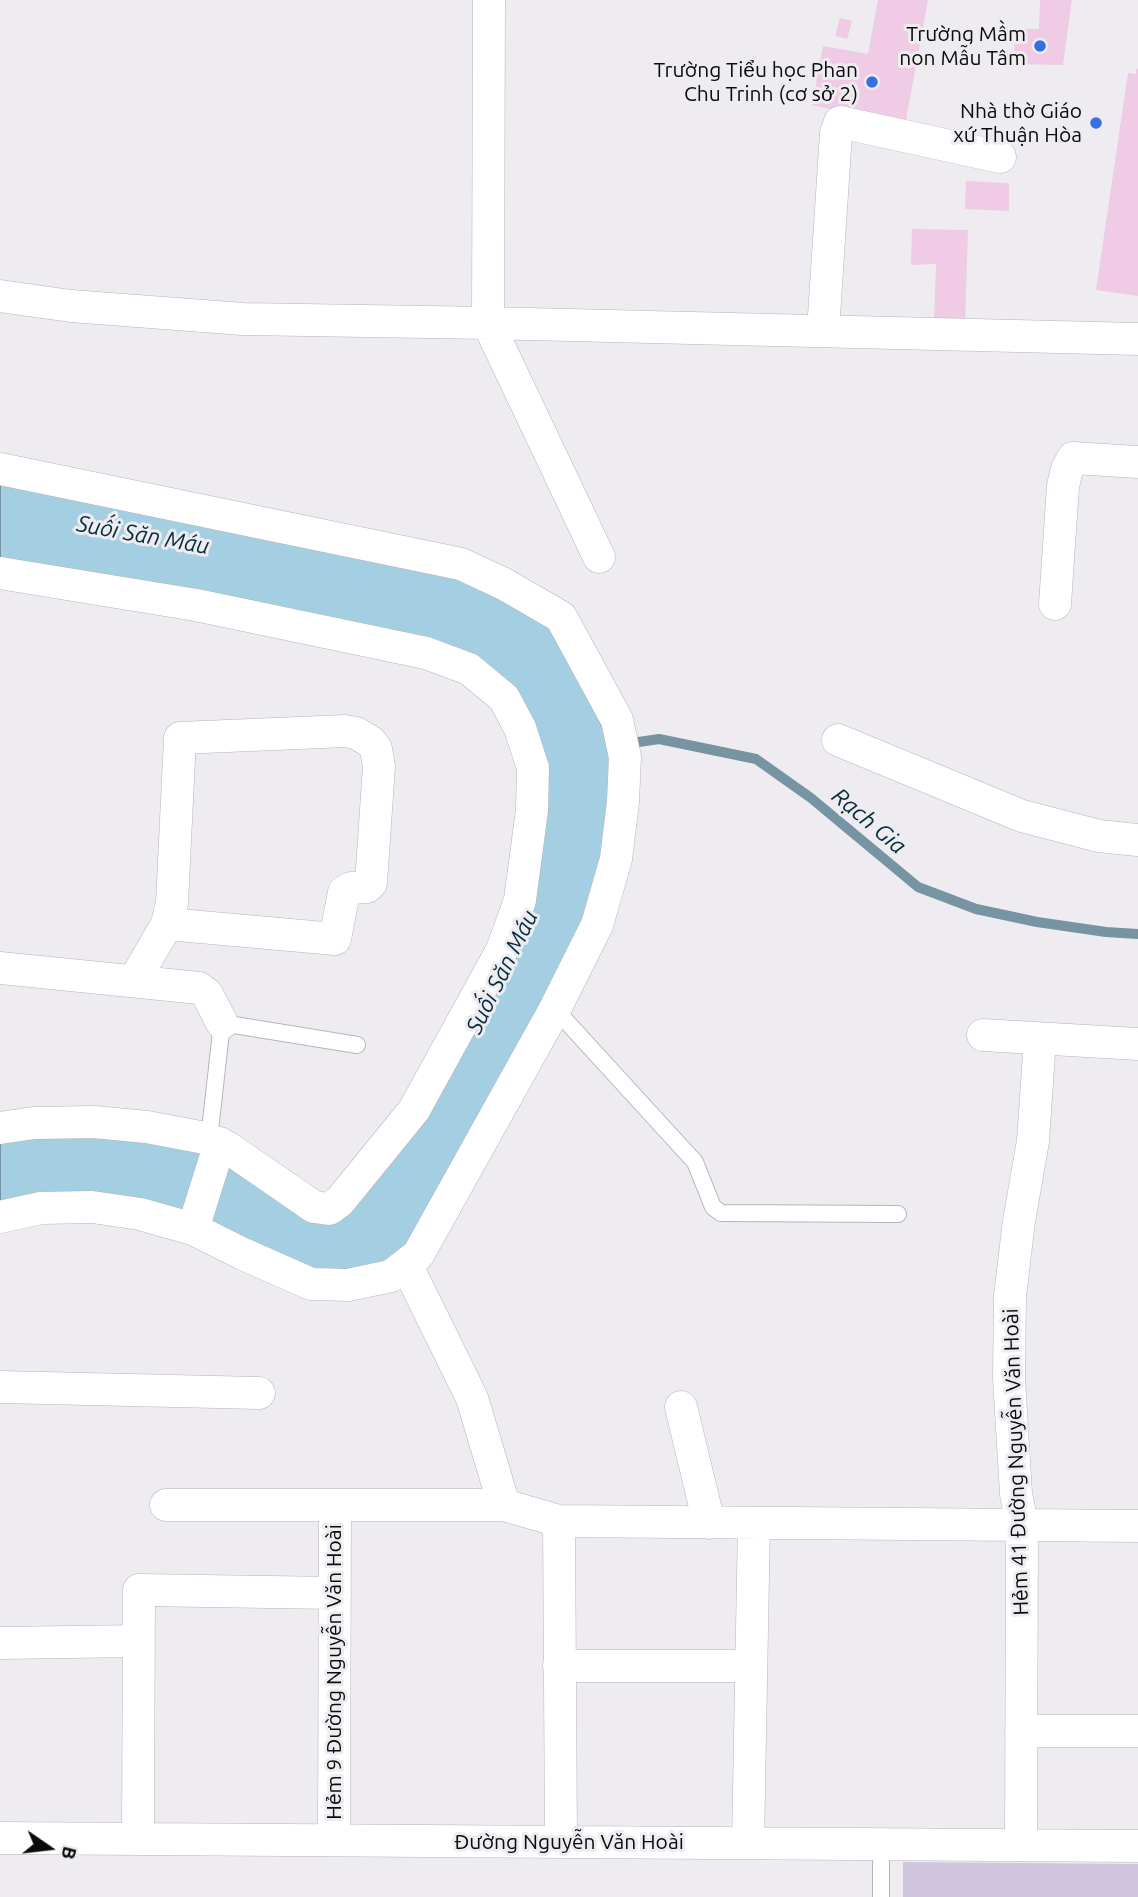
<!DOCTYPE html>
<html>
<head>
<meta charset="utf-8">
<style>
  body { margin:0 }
  #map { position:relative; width:1138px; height:1897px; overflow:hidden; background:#eeecf1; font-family:Ubuntu,sans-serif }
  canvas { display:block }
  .north { position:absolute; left:14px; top:1813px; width:70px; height:70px; -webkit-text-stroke:5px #eeecf1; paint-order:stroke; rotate:104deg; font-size:19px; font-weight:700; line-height:28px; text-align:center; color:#0b0b0c }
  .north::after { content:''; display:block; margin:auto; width:24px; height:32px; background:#0b0b0c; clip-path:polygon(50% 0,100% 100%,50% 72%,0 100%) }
</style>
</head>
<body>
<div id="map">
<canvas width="1138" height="1897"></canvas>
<div class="north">B</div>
</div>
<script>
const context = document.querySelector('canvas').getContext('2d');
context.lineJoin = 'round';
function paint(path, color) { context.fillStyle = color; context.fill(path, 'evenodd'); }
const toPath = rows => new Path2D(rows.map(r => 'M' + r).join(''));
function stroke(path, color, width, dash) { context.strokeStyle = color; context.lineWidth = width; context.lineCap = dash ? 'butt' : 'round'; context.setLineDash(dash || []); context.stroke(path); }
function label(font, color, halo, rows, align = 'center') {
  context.font = font + ' Ubuntu,sans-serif'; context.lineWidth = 6; context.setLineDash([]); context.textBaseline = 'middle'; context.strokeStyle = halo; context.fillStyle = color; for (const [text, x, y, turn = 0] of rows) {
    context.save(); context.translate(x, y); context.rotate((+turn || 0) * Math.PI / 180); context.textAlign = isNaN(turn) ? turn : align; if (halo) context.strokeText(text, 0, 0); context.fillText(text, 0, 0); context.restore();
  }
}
paint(toPath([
  [903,1862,1138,1864,1138,1897,903,1897]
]), '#d0c6df');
const water = toPath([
  [0,481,458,575,553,626,610,741,612,806,588,918,410,1246,386,1266,313,1272,248,1245,0,1205,0,1140,80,1134,205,1149,308,1217,424,1116,543,817,473,659,0,563,0,481]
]);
paint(water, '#a4cfe3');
stroke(water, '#7694a2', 2);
stroke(toPath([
  [625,744,659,739,756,759,811,798,918,887,976,909,1037,922,1106,932,1138,934]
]), '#7694a2', 10);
paint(toPath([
  [878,0,928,0,905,125,812,105,823,46,868,54],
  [1040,0,1072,0,1063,65,1014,64,1015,29,1039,29],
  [840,18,852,21,847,39,835,36],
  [1136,69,1138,69,1138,296,1096,290,1128,73,1136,74],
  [966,181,1009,183,1009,211,965,209],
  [912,229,968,230,965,324,934,323,936,264,911,265]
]), '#efcbe6');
const service = toPath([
  [555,1009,695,1162,713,1207,721,1213,898,1214],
  [209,1139,222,1023,357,1045],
  [881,1862,881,1897]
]);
const minor = toPath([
  [489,0,488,323,599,557],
  [0,296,71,306,243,319,488,323,1138,339],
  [823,331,836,133,840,122,1000,157],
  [0,469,461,564,504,584,561,617,617,720,625,757,623,802,616,859,597,925,555,1009,418,1255,391,1276,348,1285,311,1284,243,1254,193,1229,140,1214,92,1207,41,1208,0,1217],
  [0,573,196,605,426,653,469,669,504,698,520,728,533,768,532,810,520,900,502,950,414,1110,340,1201,329,1209,314,1207,227,1147,205,1138,147,1127,94,1122,34,1123,0,1128],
  [1055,604,1063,486,1067,469,1073,458,1138,462],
  [838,740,1022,816,1099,836,1138,840],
  [0,968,199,988,207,994,222,1023],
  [134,981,167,924,172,903,180,738,345,731,356,733,371,742,376,749,379,766,371,883,367,887,351,888,344,892,335,939,167,924],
  [983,1035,1138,1044],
  [193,1229,220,1143],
  [406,1264,472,1398,504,1505],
  [0,1387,259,1393],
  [681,1407,709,1523],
  [166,1505,504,1505,559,1521,1138,1526],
  [559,1521,561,1841],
  [0,1643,139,1641],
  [559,1666,751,1666],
  [1021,1731,1138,1731],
  [0,1838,1138,1846],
  [138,1839,139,1590,335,1593],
  [334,1840,335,1505],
  [748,1843,754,1523],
  [1021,1845,1022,1524,1016,1494,1009,1378,1010,1296,1019,1221,1033,1141,1040,1039]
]);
stroke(service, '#b6b4b9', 18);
stroke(minor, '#b6b4b9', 33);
stroke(service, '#fff', 16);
stroke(minor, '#fff', 32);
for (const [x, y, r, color] of [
  [1040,46,7,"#366fde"],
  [872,82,7,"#366fde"],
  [1096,123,7,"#366fde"]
]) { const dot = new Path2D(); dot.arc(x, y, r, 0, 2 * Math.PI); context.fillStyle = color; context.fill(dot); stroke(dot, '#eeecf1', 2.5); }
label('21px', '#0b0b0c', '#eeecf1', [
  ["Trường Mầm",1026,34],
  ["non Mẫu Tâm",1026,58],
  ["Trường Tiểu học Phan",858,70],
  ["Chu Trinh (cơ sở 2)",858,94],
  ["Nhà thờ Giáo",1082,111],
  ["xứ Thuận Hòa",1082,135]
], 'right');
label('21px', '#0b0b0c', '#eeecf1', [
  ["Hẻm 41 Đường Nguyễn Văn Hoài",1016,1462,-92],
  ["Hẻm 9 Đường Nguyễn Văn Hoài",334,1672,-90],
  ["Đường Nguyễn Văn Hoài",569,1842]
]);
label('italic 23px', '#052e3c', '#eeecf1', [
  ["Suối Săn Máu",143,535,10],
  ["Rạch Gia",869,821,40],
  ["Suối Săn Máu",502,972,-64]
]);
</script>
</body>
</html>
